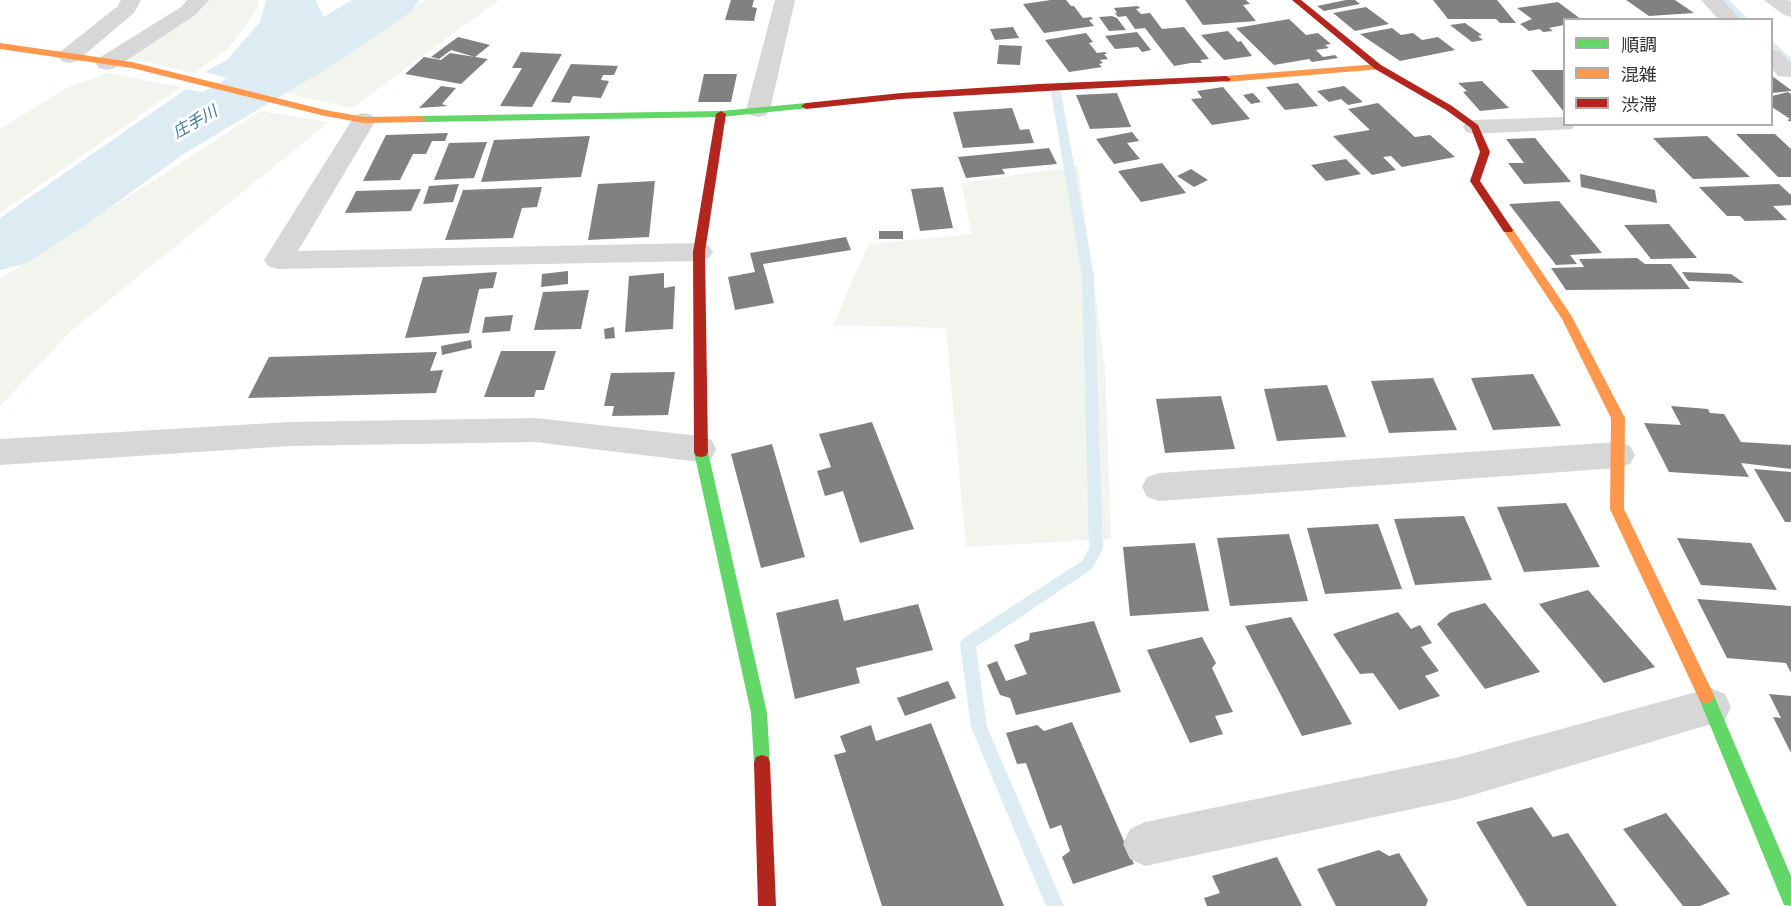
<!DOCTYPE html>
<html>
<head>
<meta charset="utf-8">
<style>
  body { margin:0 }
  #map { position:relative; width:1791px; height:906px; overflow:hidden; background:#fff; font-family:Commissioner,"Noto Sans JP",sans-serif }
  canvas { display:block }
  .legend { position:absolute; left:1563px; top:18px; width:210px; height:108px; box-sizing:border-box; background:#fff; border:2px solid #adadad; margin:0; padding:8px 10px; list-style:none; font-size:18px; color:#333 }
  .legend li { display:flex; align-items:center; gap:12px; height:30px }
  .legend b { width:30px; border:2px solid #adadad }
</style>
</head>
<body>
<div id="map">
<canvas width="1791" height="906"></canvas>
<ul class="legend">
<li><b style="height:8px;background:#63d668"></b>順調</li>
<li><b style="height:8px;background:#ff974d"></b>混雑</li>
<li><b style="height:8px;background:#b3261e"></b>渋滞</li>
</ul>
</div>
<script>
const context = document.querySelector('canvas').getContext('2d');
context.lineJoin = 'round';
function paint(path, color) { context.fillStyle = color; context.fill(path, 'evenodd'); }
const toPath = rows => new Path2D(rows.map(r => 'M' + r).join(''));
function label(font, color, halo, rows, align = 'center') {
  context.font = font + ' Commissioner,"Noto Sans JP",sans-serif'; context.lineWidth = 6; context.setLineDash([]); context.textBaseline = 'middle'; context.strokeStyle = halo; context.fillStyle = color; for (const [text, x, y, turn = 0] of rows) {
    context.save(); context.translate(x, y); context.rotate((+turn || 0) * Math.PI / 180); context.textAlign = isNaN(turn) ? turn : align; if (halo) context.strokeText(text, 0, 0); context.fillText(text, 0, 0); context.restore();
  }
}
paint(toPath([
  [205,0,259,0,258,7,230,47,194,73,128,58],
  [426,0,499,0,352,108,285,93],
  [107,73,181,87,0,213,0,129,65,89],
  [261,111,329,122,71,331,0,406,0,279],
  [1078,166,1105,367,1111,539,966,547,946,328,833,325,869,244,972,234,961,183]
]), '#f1f5ed');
paint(toPath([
  [266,0,316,0,323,17,352,0,417,0,276,92,205,72,228,59,260,22],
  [186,89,256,103,0,270,0,218]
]), '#ddebf3');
paint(toPath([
  [1720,0,1729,0,1749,20,1740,20,1720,0],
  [1772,41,1791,58,1791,66,1772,49,1772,41],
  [1056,89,1061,92,1094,276,1103,549,1092,569,976,647,987,727,1064,906,1046,906,971,727,960,644,962,639,1082,561,1089,548,1082,276,1051,92,1056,89]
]), '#ddebf3');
paint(toPath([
  [357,0,419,0,412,11,333,65,185,153,86,225,25,264,0,270,0,218,38,195,141,127,293,41,357,0]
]), '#ddebf3');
paint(toPath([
  [731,0,754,0,752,7,757,8,754,21,725,20],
  [1051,0,1066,0,1071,6,1074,6,1083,18,1091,17,1093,19,1089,20,1094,26,1044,33,1023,4],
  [1185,0,1246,0,1250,4,1243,5,1256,21,1203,25],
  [1346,0,1355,0,1360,4,1324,11,1317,6],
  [1433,0,1497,0,1516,23,1500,23,1496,19,1448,19],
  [1626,0,1675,0,1694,13,1649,16],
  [1558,2,1582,20,1564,20,1564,25,1549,28,1553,31,1543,32,1540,29,1529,31,1520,24,1532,19,1517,8],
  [1138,6,1140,8,1136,9,1141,14,1150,13,1162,29,1184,27,1209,59,1200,60,1202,63,1191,63,1174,66,1145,28,1135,29,1126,16,1118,17,1115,13,1117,13,1114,8],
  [1366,7,1389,24,1355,31,1333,13],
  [1112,16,1117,18,1126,30,1109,31,1099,17],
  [1289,19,1306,35,1318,33,1331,44,1325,45,1329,48,1316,50,1323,57,1335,55,1338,58,1312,62,1309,59,1274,65,1236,28],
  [1465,23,1482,35,1478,36,1483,40,1472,42,1450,25],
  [1013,27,1019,38,995,40,990,29],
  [1392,28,1401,35,1413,33,1422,40,1438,37,1455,50,1400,61,1360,34],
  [1228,31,1238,42,1241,41,1252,56,1224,60,1201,35],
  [1137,32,1151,50,1142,52,1138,47,1115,49,1105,36],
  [1086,33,1093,42,1089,43,1097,53,1105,52,1107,54,1104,54,1108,59,1100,60,1103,63,1099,64,1102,67,1069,72,1045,40],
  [458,37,490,45,475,57,451,50,439,59,431,57],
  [999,45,1022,46,1020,65,997,64],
  [521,52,562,54,532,107,500,106,522,68,512,68],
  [450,53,488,59,461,84,405,74,424,57,441,60],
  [571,64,618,66,614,75,603,75,601,80,609,81,601,98,573,96,570,103,551,102],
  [1531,70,1564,70,1564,112],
  [704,74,737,74,731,102,698,102],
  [1772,76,1791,90,1791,91,1772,93],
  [1482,81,1509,108,1480,111,1463,92,1467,91,1458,83],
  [1298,83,1318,106,1285,110,1266,87],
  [441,86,456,88,442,104,448,106,419,108],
  [1344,86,1363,102,1348,105,1341,99,1329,102,1317,91],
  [1223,87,1250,119,1212,125,1191,99,1202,98,1197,91],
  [1788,92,1791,94,1791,122,1787,120,1790,119,1772,107,1772,96],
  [1117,93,1131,127,1090,129,1076,95],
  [1253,93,1261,102,1251,104,1243,95],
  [1378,103,1415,137,1430,135,1455,157,1402,167,1391,156,1383,157,1396,170,1372,175,1333,136,1370,130,1348,109],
  [1012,108,1020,130,1029,129,1034,143,963,148,953,112],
  [1132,132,1139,141,1127,143,1140,159,1114,164,1096,139],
  [448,133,445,141,432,141,426,154,413,154,400,180,363,181,386,135],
  [1736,134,1775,134,1791,149,1791,177,1778,177],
  [590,136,581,177,481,182,494,140],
  [1707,136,1750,177,1693,179,1653,138],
  [1535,138,1571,182,1524,184,1508,163,1524,163,1506,139],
  [487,142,474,178,434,180,449,143],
  [1049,148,1057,164,1002,169,1005,174,966,178,958,157],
  [1346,159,1361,174,1326,181,1311,165],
  [1162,163,1186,193,1141,202,1118,171],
  [1191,169,1208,180,1194,187,1177,176],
  [1580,174,1655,190,1657,203,1581,187],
  [655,181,649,237,588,240,598,184],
  [459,184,453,202,423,204,429,186],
  [1779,184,1791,195,1791,205,1773,206,1787,220,1745,221,1740,216,1727,216,1699,187],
  [542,187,537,207,522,208,513,238,445,240,463,190],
  [943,187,953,228,920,231,911,189],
  [421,189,411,211,345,213,356,191],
  [1559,201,1602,253,1570,255,1577,264,1556,265,1509,204],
  [1669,224,1697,258,1651,259,1624,225],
  [879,231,903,231,903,239,879,239],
  [846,237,851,250,763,264,774,303,735,310,728,277,755,272,750,253],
  [1637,258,1645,264,1671,264,1690,289,1566,290,1551,268,1584,267,1579,259],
  [568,271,568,284,541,287,542,274],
  [497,272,493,288,479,289,469,333,405,338,423,277],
  [1682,272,1731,274,1744,283,1688,281],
  [664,273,664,288,675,286,673,329,625,332,629,276],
  [589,290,581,329,534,330,543,292],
  [513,315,510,331,482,333,485,317],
  [614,327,615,338,605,339,604,329],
  [471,340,472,348,442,355,441,346],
  [501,351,556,351,544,390,536,390,534,397,484,397],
  [437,352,430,371,443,370,436,393,248,398,269,357],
  [675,372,668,415,612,416,614,406,604,406,611,373],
  [1533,374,1561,426,1493,430,1471,378],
  [1433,378,1457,430,1389,433,1371,381],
  [1327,385,1346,437,1277,441,1264,389],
  [1221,396,1235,449,1165,453,1156,399],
  [1671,406,1708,409,1710,413,1724,414,1741,442,1791,445,1791,469,1741,463,1749,477,1669,472,1644,423,1681,425],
  [872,422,914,529,860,543,843,491,825,496,817,471,831,467,819,434],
  [772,444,805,557,761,568,731,454],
  [1754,469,1791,472,1791,522,1785,522],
  [1566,503,1600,567,1524,572,1497,507],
  [1464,516,1492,580,1415,585,1394,519],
  [1378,524,1402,589,1325,594,1307,528],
  [1289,534,1308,601,1230,606,1217,538],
  [1677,538,1751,543,1777,590,1701,585],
  [1195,543,1209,611,1130,616,1123,547],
  [1588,590,1655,667,1604,683,1539,604],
  [838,599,844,621,918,604,933,650,856,668,860,683,795,699,776,613],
  [1697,599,1791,606,1791,673,1786,663,1727,658],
  [1485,603,1540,672,1485,689,1437,624,1450,613],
  [1398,612,1411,629,1420,625,1432,643,1421,647,1439,671,1425,676,1440,696,1399,710,1373,673,1360,674,1333,634],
  [1291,617,1352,724,1302,736,1245,626],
  [1094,621,1121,692,1016,715,1010,698,1000,695,987,665,997,661,1006,681,1027,674,1014,645,1029,640,1030,633],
  [1202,637,1216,663,1212,668,1233,712,1215,716,1223,734,1190,743,1147,650],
  [948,681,956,698,905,716,897,698],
  [1769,694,1791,696,1791,753,1773,717,1781,718],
  [1072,722,1134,864,1073,884,1062,857,1070,851,1061,825,1050,829,1026,763,1017,764,1006,733,1037,725,1044,731],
  [931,723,1004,906,882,906,834,755,846,752,840,736,871,725,876,741],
  [1532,807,1553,837,1568,833,1617,906,1527,906,1476,822],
  [1666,813,1730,894,1700,906,1683,906,1623,829],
  [1379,850,1389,856,1399,853,1428,900,1426,906,1336,906,1317,869],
  [1277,857,1302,906,1207,906,1204,898,1220,893,1212,876]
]), '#818181');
paint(toPath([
  [121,0,141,0,134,13,77,61,69,63,61,61,58,56,61,51,118,6,121,0],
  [187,0,209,0,195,15,115,68,107,70,99,68,96,63,99,58,181,7,187,0],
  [775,0,795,0,770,110,766,115,758,117,750,115,746,110,775,0],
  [1701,0,1723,0,1741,20,1719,20,1701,0],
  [1764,0,1788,0,1791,2,1791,17,1784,15,1764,0],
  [1772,50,1780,52,1791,63,1791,77,1778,76,1772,69,1772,50],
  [364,113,372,115,376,120,298,251,699,243,709,246,713,252,709,258,699,261,278,269,268,266,264,260,352,120,356,115,364,113],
  [1564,117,1564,124,1576,124,1572,129,1475,134,1466,132,1463,127,1466,122,1475,120,1564,117],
  [535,418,700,436,712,440,716,449,712,458,700,462,535,442,290,446,0,465,0,439,290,422,535,418],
  [1618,442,1630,446,1635,455,1630,464,1618,468,1159,501,1147,497,1142,487,1147,477,1159,473,1618,442],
  [1711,688,1725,694,1731,707,1725,720,1459,799,1145,866,1130,859,1123,844,1130,829,1145,822,1459,757,1711,688]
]), '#d7d7d7');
paint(toPath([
  [806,103,809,104,809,108,721,117,421,122,416,119,421,116,721,111,806,103],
  [701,447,706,448,708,452,767,713,770,763,768,769,762,771,756,769,754,763,751,713,694,452,696,448,701,447],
  [1706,688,1712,691,1791,876,1791,906,1784,905,1698,696,1700,691,1706,688]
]), '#63d668');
paint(toPath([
  [0,43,132,62,325,110,364,117,421,116,426,119,421,122,364,123,325,116,132,68,0,49,0,43],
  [1378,64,1383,67,1381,69,1226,82,1221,79,1226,76,1378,64],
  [1508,227,1512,228,1571,315,1625,418,1624,509,1712,691,1714,696,1712,701,1706,704,1700,701,1610,509,1611,418,1562,319,1503,230,1508,227]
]), '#ff974d');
paint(toPath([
  [1292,0,1301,0,1381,65,1452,106,1478,125,1490,152,1480,181,1513,230,1512,232,1504,232,1470,181,1480,152,1471,128,1446,110,1375,69,1292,0],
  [1226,76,1231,79,1229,81,901,99,806,109,801,106,806,103,901,93,1039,84,1226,76],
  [721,111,726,114,705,252,708,452,706,456,701,457,696,456,694,452,693,252,716,114,721,111],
  [762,755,768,757,770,763,776,906,758,906,754,763,756,757,762,755]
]), '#b3261e');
label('italic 16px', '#3f7597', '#fff', [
  ["庄手川",195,122,-30]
]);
</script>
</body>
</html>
